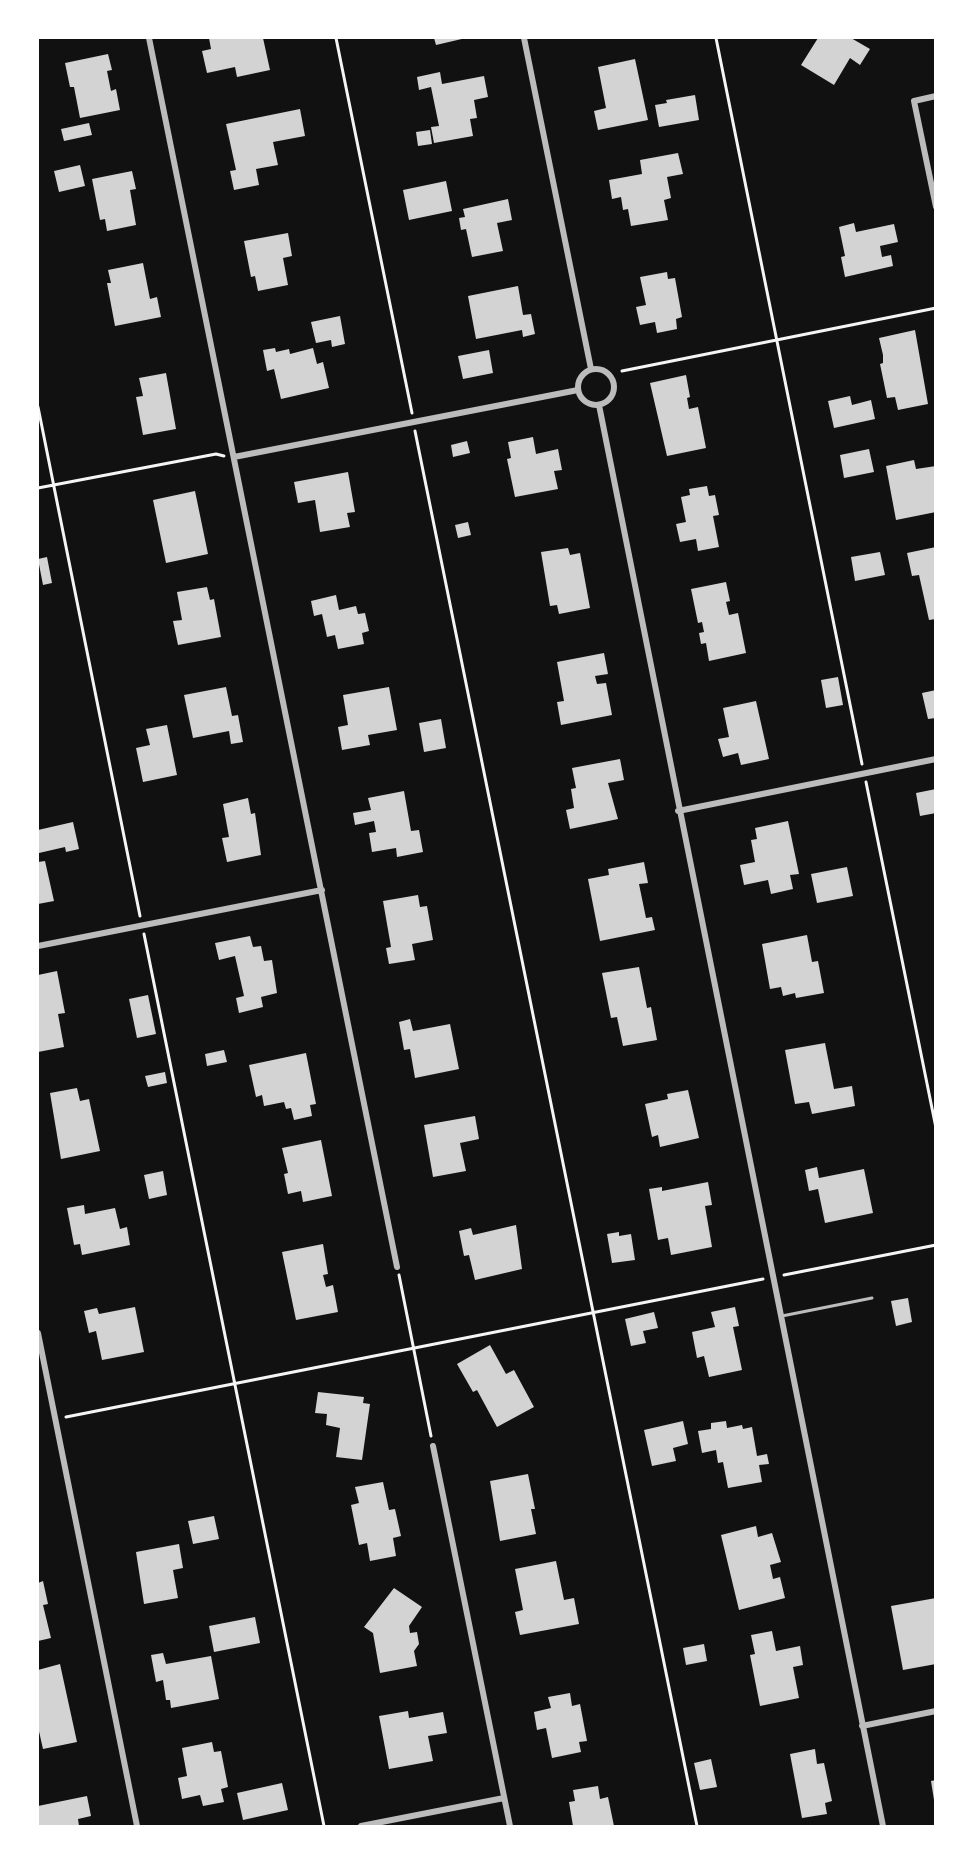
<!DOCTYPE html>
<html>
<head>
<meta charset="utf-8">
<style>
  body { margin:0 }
  #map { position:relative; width:973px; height:1864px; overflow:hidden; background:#111; font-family:Roboto,sans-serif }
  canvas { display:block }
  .frame { position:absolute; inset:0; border:39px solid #fff; pointer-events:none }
</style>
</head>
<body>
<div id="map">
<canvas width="973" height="1864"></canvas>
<div class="frame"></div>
</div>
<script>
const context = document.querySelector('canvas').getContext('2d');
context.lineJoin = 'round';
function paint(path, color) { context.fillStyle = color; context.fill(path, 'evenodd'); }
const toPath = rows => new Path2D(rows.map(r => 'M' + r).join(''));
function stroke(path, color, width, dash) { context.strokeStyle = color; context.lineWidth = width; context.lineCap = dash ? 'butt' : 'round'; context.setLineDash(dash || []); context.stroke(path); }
paint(toPath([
  [209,38,263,38,270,70,237,77,235,67,207,73,202,51,211,49],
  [434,38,466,38,436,45],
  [818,38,851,38,870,49,860,65,850,58,834,85,801,65],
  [108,54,112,70,107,71,111,91,116,89,120,110,80,118,74,87,70,87,65,63],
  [635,59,648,120,598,130,594,111,606,108,598,67],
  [440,72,442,84,484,76,488,97,474,100,477,118,470,119,473,136,434,143,431,127,439,126,431,87,419,90,417,77],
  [695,95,699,120,659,127,655,105,667,103,666,100],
  [300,109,305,136,273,142,278,165,256,169,259,185,234,190,230,171,236,170,226,124],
  [89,123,92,135,64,141,61,129],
  [430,130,432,144,418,146,416,132],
  [678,153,683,174,667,177,671,198,664,200,668,220,631,226,628,209,623,210,621,197,612,199,609,180,642,174,640,160],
  [80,165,85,186,59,192,54,171],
  [132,171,136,189,130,190,136,225,107,231,105,219,100,220,92,179],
  [446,181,452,211,409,220,403,190],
  [508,199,512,220,497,223,503,251,472,257,466,229,461,230,459,218,465,217,463,209],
  [854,223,856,232,894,224,898,242,880,246,882,257,891,255,893,266,845,277,841,257,845,256,839,227],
  [288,233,292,256,283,258,288,285,258,291,255,276,251,277,244,241],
  [143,263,150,299,157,297,161,317,115,326,107,283,111,283,108,270],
  [667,272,668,279,675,278,682,317,676,319,677,329,657,333,655,322,640,325,636,307,646,305,640,277],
  [518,286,523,315,531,314,535,334,523,337,522,330,476,339,468,296],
  [340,316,345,344,332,347,331,340,316,343,311,322],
  [915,330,928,404,898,410,895,397,887,398,880,364,883,363,883,355,879,338],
  [275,348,276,352,289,349,290,354,313,348,317,364,323,362,329,388,281,399,274,369,267,371,263,350],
  [489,350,493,373,463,379,458,356],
  [166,373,176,429,143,435,136,397,143,396,139,378],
  [686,375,690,397,687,398,689,409,698,407,706,448,667,456,650,383],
  [850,396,852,405,871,400,875,419,834,428,828,401],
  [533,437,536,454,558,449,562,470,554,471,558,489,515,497,507,459,511,458,508,442],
  [467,441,470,453,453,457,451,445],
  [869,449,874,472,844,478,840,455],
  [914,460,916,469,936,466,936,512,896,520,886,466],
  [348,472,355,512,347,513,350,527,320,532,315,500,298,503,294,482],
  [707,486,709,496,715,495,719,515,713,516,719,547,698,551,696,539,680,542,676,524,686,522,681,497,690,495,689,489],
  [195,491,208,554,166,563,153,500],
  [468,522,471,535,458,538,455,525],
  [936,547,936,619,929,620,919,575,912,576,907,553],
  [568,548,570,555,580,553,590,608,559,614,557,605,550,606,541,552],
  [880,552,885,575,855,581,851,557],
  [47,557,52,583,43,585,38,559],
  [726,582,730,601,726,602,729,615,738,613,746,653,709,661,706,643,701,644,699,633,704,632,702,622,698,623,691,589],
  [207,587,210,600,214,599,221,637,178,645,173,621,182,620,177,592],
  [336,595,339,610,356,606,358,614,365,613,369,631,362,633,364,644,338,649,335,635,327,637,322,614,314,616,311,601],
  [604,653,608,674,595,676,597,684,606,683,612,715,561,725,557,702,564,701,557,662],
  [838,677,843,705,826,708,821,680],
  [226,687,232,716,238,715,243,742,231,744,229,731,193,738,184,695],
  [389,687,397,730,368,735,370,745,342,750,338,727,348,725,343,695],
  [936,690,936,718,928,719,922,693],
  [756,701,769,759,741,765,738,753,723,757,718,739,729,737,723,708],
  [441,719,446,748,424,752,419,723],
  [167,725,177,775,143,782,136,748,150,745,146,729],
  [620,759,624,780,608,783,618,819,570,829,566,810,574,808,571,789,576,788,572,768],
  [936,789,936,813,920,816,916,793],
  [404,791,411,831,419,830,423,852,397,857,396,848,372,852,369,833,376,832,374,821,355,825,353,813,371,810,368,798],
  [248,798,251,814,255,813,261,855,227,862,222,838,229,837,223,804],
  [788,821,799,874,790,875,793,889,771,894,768,880,744,885,740,865,755,862,751,840,757,839,755,828],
  [73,822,79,849,66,852,65,847,39,853,38,830],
  [45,861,54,901,38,904,38,862],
  [644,862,648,883,639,884,646,918,652,917,655,930,600,941,588,879,609,875,608,869],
  [847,867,853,896,817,903,811,874],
  [418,895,420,907,427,906,433,940,412,944,415,960,389,964,386,948,391,947,383,901],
  [807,935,812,962,818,961,824,993,796,998,795,993,783,996,781,987,770,989,762,944],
  [250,936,253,947,261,946,264,961,272,960,277,993,261,997,263,1007,239,1013,236,998,244,996,235,956,219,960,215,943],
  [639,967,647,1008,651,1007,657,1040,623,1046,617,1017,611,1018,602,973],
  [57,971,65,1013,58,1014,64,1047,38,1052,38,975],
  [148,995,156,1034,137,1038,129,999],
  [410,1019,413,1031,450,1024,459,1069,415,1078,410,1049,404,1050,399,1022],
  [825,1043,834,1089,852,1086,855,1106,812,1114,809,1102,795,1104,785,1050],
  [224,1050,227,1062,207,1066,205,1054],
  [306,1053,316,1104,310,1105,312,1116,294,1120,291,1108,286,1109,284,1102,264,1106,262,1095,256,1097,249,1065],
  [165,1072,167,1083,148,1087,145,1076],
  [77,1088,80,1101,89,1099,100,1151,61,1159,50,1093],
  [688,1090,699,1138,660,1147,658,1135,652,1137,645,1104,668,1099,667,1094],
  [475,1116,479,1139,460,1143,466,1171,433,1177,424,1125],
  [321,1140,332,1196,303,1202,301,1191,288,1194,284,1174,288,1173,282,1148],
  [817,1167,819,1178,864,1169,873,1213,825,1223,818,1189,809,1191,805,1170],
  [163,1171,167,1195,149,1199,144,1175],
  [708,1182,712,1205,705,1206,712,1247,671,1255,668,1238,658,1240,649,1189,662,1187,662,1191],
  [84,1205,85,1214,115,1208,120,1229,127,1227,130,1245,82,1255,80,1244,74,1245,67,1208],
  [516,1225,522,1269,475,1280,469,1255,464,1256,459,1231,471,1228,473,1235],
  [619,1232,619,1236,631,1234,635,1260,612,1263,607,1234],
  [323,1244,328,1274,323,1275,326,1287,333,1285,338,1312,296,1320,282,1252],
  [908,1298,912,1322,896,1326,891,1301],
  [135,1307,144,1352,102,1360,96,1331,89,1333,84,1311,97,1308,99,1314],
  [735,1307,739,1326,733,1327,742,1370,709,1377,704,1356,697,1358,692,1332,715,1327,711,1312],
  [654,1312,658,1328,643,1331,646,1343,631,1346,625,1319],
  [490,1345,506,1374,514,1370,534,1407,497,1427,477,1390,473,1392,457,1364],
  [318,1392,364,1397,363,1403,370,1404,362,1460,336,1457,340,1428,326,1425,327,1414,315,1413],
  [683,1421,688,1444,673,1448,676,1461,652,1466,644,1430],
  [726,1421,727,1428,742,1425,743,1429,752,1427,757,1456,767,1454,769,1464,759,1465,762,1482,728,1488,723,1462,718,1463,716,1450,702,1453,698,1431,711,1429,711,1423],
  [528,1474,535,1509,531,1509,536,1534,500,1541,490,1481],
  [383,1482,389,1510,395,1509,401,1536,393,1538,396,1556,370,1561,367,1543,359,1545,351,1505,359,1503,355,1487],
  [214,1516,219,1539,193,1544,188,1521],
  [756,1526,758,1537,772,1533,781,1562,770,1565,773,1579,780,1577,785,1598,739,1610,721,1535],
  [179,1544,183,1568,173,1570,178,1598,144,1604,136,1552],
  [556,1561,564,1600,574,1598,579,1624,520,1635,515,1612,523,1610,515,1569],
  [43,1581,48,1604,43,1605,51,1638,38,1641,38,1583],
  [394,1588,422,1607,409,1626,410,1633,417,1632,419,1644,414,1651,417,1666,380,1673,373,1633,364,1627],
  [936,1598,936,1664,903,1670,891,1606],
  [255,1617,260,1643,214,1652,209,1626],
  [772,1631,776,1651,800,1646,803,1665,793,1667,799,1698,760,1706,750,1655,755,1654,751,1635],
  [704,1644,707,1661,686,1665,683,1648],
  [163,1653,166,1664,211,1656,219,1699,171,1708,170,1700,166,1700,163,1680,156,1682,151,1655],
  [60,1664,77,1742,43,1749,38,1727,38,1670],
  [570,1693,572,1706,580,1704,587,1741,579,1742,581,1752,552,1758,546,1728,537,1730,534,1712,551,1708,548,1697],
  [408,1711,409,1718,443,1712,447,1733,428,1736,433,1761,389,1769,379,1716],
  [212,1742,214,1752,221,1751,228,1787,221,1789,224,1802,203,1806,200,1795,182,1799,178,1778,187,1776,182,1748],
  [815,1749,817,1764,824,1763,832,1801,825,1803,827,1814,802,1818,790,1754],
  [711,1759,717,1787,700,1790,694,1763],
  [936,1780,936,1800,934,1800,931,1781],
  [282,1783,288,1810,243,1820,237,1793],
  [598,1786,600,1799,608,1797,614,1826,573,1826,569,1802,575,1801,573,1790],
  [87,1796,91,1816,78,1819,79,1826,38,1826,38,1806]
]), '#d3d3d3');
stroke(toPath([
  [336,38,412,413],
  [716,38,862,764],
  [622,371,936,308],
  [38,407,140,916],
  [415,431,697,1826],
  [38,488,216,454,224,456],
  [866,782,936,1128],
  [144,934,324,1826],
  [399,1275,431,1436],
  [784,1275,936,1245],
  [66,1417,763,1279]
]), '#f5f5f5', 3);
stroke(toPath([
  [782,1316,872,1298]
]), '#bcbcbc', 3);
stroke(toPath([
  [149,38,397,1267],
  [524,38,591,369],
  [936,96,914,101,936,207],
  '578 387a18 18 0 1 1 36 0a18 18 0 1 1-36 0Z',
  [599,405,883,1826],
  [234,457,578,390],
  [678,811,936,759],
  [38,946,322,890],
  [38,1333,137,1826],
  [433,1446,510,1826],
  [862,1726,936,1711],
  [361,1826,504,1798]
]), '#bcbcbc', 6);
</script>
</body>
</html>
